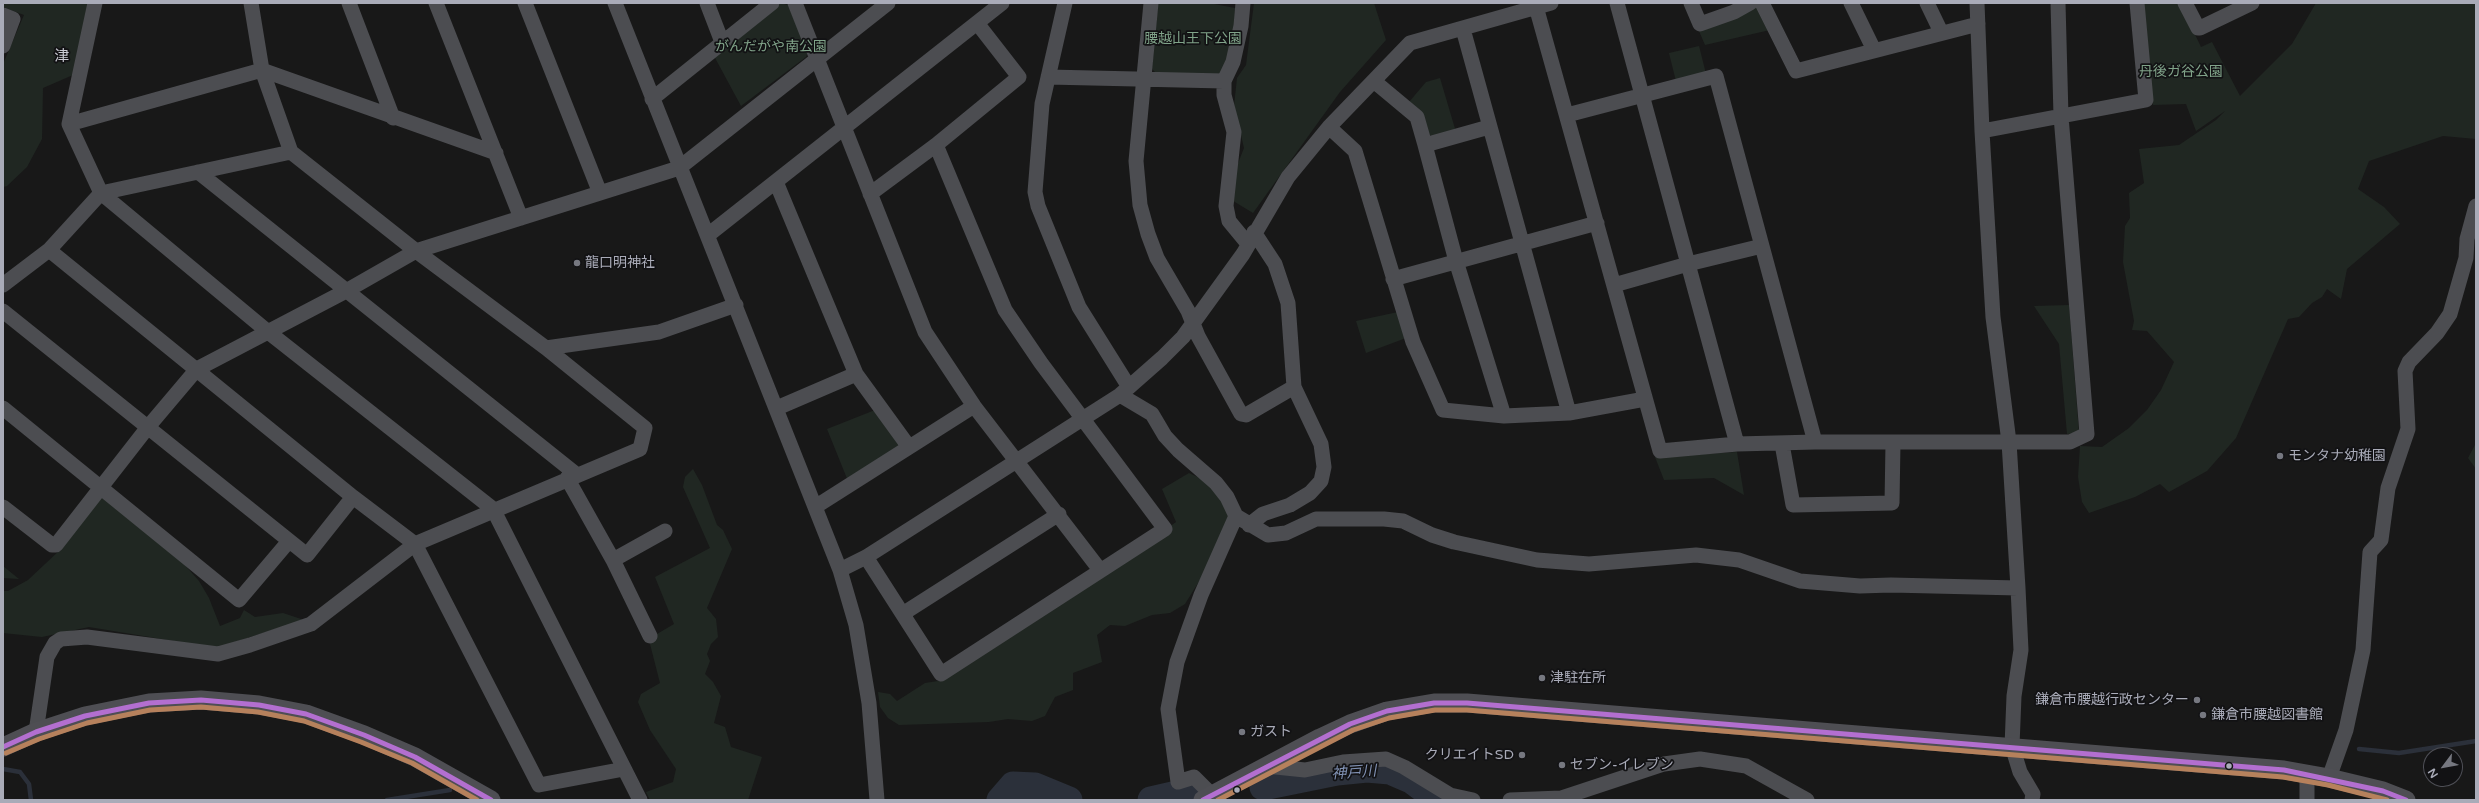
<!DOCTYPE html>
<html>
<head>
<meta charset="utf-8">
<style>
  body { margin:0 }
  #map { position:relative; width:2479px; height:803px; overflow:hidden; background:#181818; font-family:"Varela Round",sans-serif }
  canvas { display:block }
  .frame { position:absolute; inset:0; border:4px solid #a9abb8; pointer-events:none }
  .north { position:absolute; left:2423px; top:747px; width:40px; height:40px; box-sizing:border-box; background:#121214; border:1px solid #4e4f56; border-radius:50%; rotate:238deg; font-size:11px; font-weight:700; line-height:16px; text-align:center; color:#a9abb8 }
  .north::after { content:''; display:block; margin:auto; width:14px; height:18px; background:#767880; clip-path:polygon(50% 0,100% 100%,50% 72%,0 100%) }
</style>
</head>
<body>
<div id="map">
<canvas width="2479" height="803"></canvas>
<div class="frame"></div>
<div class="north">N</div>
</div>
<script>
const context = document.querySelector('canvas').getContext('2d');
context.lineJoin = 'round';
function paint(path, color) { context.fillStyle = color; context.fill(path, 'evenodd'); }
const toPath = rows => new Path2D(rows.map(r => 'M' + r).join(''));
function stroke(path, color, width, dash) { context.strokeStyle = color; context.lineWidth = width; context.lineCap = dash ? 'butt' : 'round'; context.setLineDash(dash || []); context.stroke(path); }
function label(font, color, halo, rows, align = 'center') {
  context.font = font + ' "Varela Round","Noto Sans JP",sans-serif'; context.lineWidth = 3.5; context.setLineDash([]); context.textBaseline = 'middle'; context.strokeStyle = halo; context.fillStyle = color; for (const [text, x, y, turn = 0] of rows) {
    context.save(); context.translate(x, y); context.rotate((+turn || 0) * Math.PI / 180); context.textAlign = isNaN(turn) ? turn : align; if (halo) context.strokeText(text, 0, 0); context.fillText(text, 0, 0); context.restore();
  }
}
paint(toPath([
  [3,3,91,3,73,75,43,88,42,139,27,167,7,186,3,187,3,64,24,15,3,7],
  [781,3,788,5,808,52,806,57,741,106,714,56],
  [1158,3,1209,3,1235,8,1234,36,1224,71,1219,76,1157,74,1152,69],
  [1254,3,1374,3,1386,40,1340,92,1253,213,1225,196,1244,148,1234,106,1237,78,1246,65],
  [2142,3,2180,3,2201,47,2212,42,2240,96,2292,44,2316,3,2476,3,2476,139,2443,136,2369,161,2358,189,2384,207,2400,224,2347,269,2341,299,2327,289,2322,297,2312,303,2299,317,2288,319,2236,438,2207,471,2169,492,2160,484,2135,497,2089,513,2082,502,2078,477,2080,446,2102,447,2129,428,2147,410,2161,390,2174,362,2147,331,2132,330,2134,321,2123,262,2125,226,2130,218,2129,193,2144,183,2139,149,2179,145,2216,120,2225,111,2196,131,2186,104,2153,105],
  [1754,6,1759,8,1770,30,1705,45,1699,31],
  [1699,46,1706,74,1676,81,1669,53],
  [1440,78,1456,132,1435,138,1428,134,1409,102,1426,82],
  [2069,305,2079,433,2067,434,2059,344,2034,306],
  [1398,312,1406,338,1366,353,1356,321],
  [875,410,900,446,848,481,827,429],
  [2476,443,2476,469,2468,458],
  [1737,452,1744,495,1714,478,1664,480,1655,457],
  [693,469,702,485,717,525,723,530,732,549,707,608,716,619,718,637,711,644,707,654,710,661,705,674,713,682,721,696,714,723,725,727,731,747,762,757,748,800,650,800,646,792,673,782,676,769,650,730,638,702,641,694,660,683,650,644,657,634,674,624,655,577,710,548,683,487,685,477],
  [1189,473,1225,490,1236,522,1185,604,1170,613,1152,615,1125,626,1110,625,1097,635,1102,662,1073,673,1073,690,1055,697,1045,716,1032,721,1008,719,989,722,899,725,888,718,880,707,878,692,890,694,897,701,925,683,938,681,1107,572,1176,522,1162,489],
  [101,498,108,498,168,546,199,581,209,598,220,626,240,618,244,610,255,617,283,613,304,620,216,648,89,627,42,637,3,633,3,591,8,591,28,580,61,549],
  [3,566,19,579,3,578]
]), '#202722');
stroke(toPath([
  [2359,749,2399,753,2476,741],
  [3,769,20,772,29,784,31,800],
  [387,800,450,790]
]), '#2b303a', 4.5);
stroke(toPath([
  [1263,787,1337,772,1367,769,1390,771,1411,780,1438,800],
  [1000,800,1013,785,1035,786,1069,800],
  [1151,800,1186,792]
]), '#2b303a', 27);
stroke(toPath([
  [95,3,69,124,101,193,267,331,493,509,640,800],
  [349,3,393,118],
  [436,3,521,218],
  [525,3,600,193],
  [615,3,840,570,856,625,869,703,877,800],
  [707,3,722,42],
  [795,3,925,332,974,406,1100,570],
  [1065,3,1042,104,1035,192,1038,206,1079,307,1129,387],
  [1151,3,1136,161,1140,205,1148,234,1157,258,1188,311,1198,336,1241,414,1246,415,1294,387],
  [1535,3,1660,451,1737,444,1815,442,2070,442,2087,434,2061,116,2058,3],
  [1617,3,1737,444],
  [1691,3,1700,24,1734,12,1750,3],
  [1762,3,1796,71,1978,24],
  [1851,3,1874,50],
  [1927,3,1941,32],
  [1977,3,1982,131,1993,317,2009,442,2018,588,2021,650,2014,696,2012,746,2020,772,2033,794,2032,800],
  [2185,3,2198,28,2200,28,2252,3],
  [3,15,13,19,3,46],
  [1463,29,1569,413],
  [1048,77,1224,81,1233,62,1241,26,1243,3],
  [1224,81,1224,95,1234,132,1226,206,1229,221,1248,244],
  [1375,82,1417,117,1425,145],
  [652,99,772,3],
  [1567,115,1716,76,1815,442],
  [69,124,262,70,496,153],
  [1329,127,1355,151,1413,342,1443,410,1504,416,1569,413,1645,399],
  [1489,127,1425,145,1456,261,1504,416],
  [1982,131,2146,100,2137,3],
  [198,172,576,474],
  [776,182,856,374,909,447],
  [870,194,936,145,1019,77,977,23],
  [708,235,1002,3],
  [49,250,353,497,415,544,539,785,624,769],
  [1393,279,1597,223],
  [3,285,49,250,101,193,291,152],
  [1614,285,1688,264,1762,246],
  [3,311,307,555,353,497],
  [546,348,659,332,736,305],
  [1120,395,1152,414,1165,436,1178,450,1216,483,1227,497,1236,516,1268,535,1286,533,1316,519,1384,519,1403,521,1432,535,1454,542,1537,560,1589,564,1696,555,1739,560,1800,581,1860,586,1891,585,2018,588],
  [3,408,239,600,289,541],
  [777,408,856,374],
  [1782,444,1793,505,1892,503,1893,443],
  [567,478,613,560,650,636],
  [3,507,52,545,56,545,148,427,197,369,346,291,416,251,679,168,888,3],
  [815,507,974,406],
  [1249,525,1263,514,1290,505,1310,493,1321,481,1324,467,1321,444,1294,387,1288,303,1275,264,1254,232],
  [866,557,941,674,1165,529,1041,363,1005,310,936,145],
  [613,560,665,531],
  [840,570,866,557,1120,395,1162,358,1183,337,1243,254,1288,177,1329,127,1410,43,1551,3],
  [904,613,1059,514],
  [36,732,47,657,55,643,61,639,87,637,218,654,250,645,311,624,415,544,640,449,645,428,546,348,416,251,291,152,262,70,251,3],
  [1266,766,1305,770,1343,762,1386,759,1404,767,1450,795,1473,800],
  [2307,774,2307,800],
  [2329,778,2346,730,2363,650,2370,552,2381,540,2388,488,2408,429,2405,371,2409,362,2437,333,2450,314,2466,258,2467,239,2476,206],
  [1212,795,1194,777,1178,782,1168,709,1177,662,1201,595,1236,516],
  [1510,800,1561,798,1664,764,1700,759,1746,766,1807,800]
]), '#4c4d51', 15);
stroke(toPath([
  [3,747,36,732,85,716,149,703,201,700,259,705,306,714,364,735,415,757,491,800],
  [1203,800,1320,738,1350,724,1387,711,1434,703,1467,703,2284,770,2329,778,2383,791,2406,800]
]), '#4e4e53', 19);
stroke(toPath([
  [3,747,36,732,85,716,149,703,201,700,259,705,306,714,364,735,415,757,491,800],
  [1203,800,1350,724,1387,711,1434,703,1467,703,2284,770,2383,791,2406,800]
]), '#b36fd0', 5);
stroke(toPath([
  [6,753,39,739,87,723,150,710,201,707,258,712,304,721,361,742,412,763,477,800],
  [1218,800,1353,730,1389,718,1435,710,1467,710,2283,777,2328,785,2387,800]
]), '#b6815c', 5);
for (const [x, y, r, color] of [
  [577,263,4,"#767880"],
  [2280,456,4,"#767880"],
  [1542,678,4,"#767880"],
  [2197,700,4,"#767880"],
  [2203,715,4,"#767880"],
  [1242,732,4,"#767880"],
  [1522,755,4,"#767880"],
  [1562,765,4,"#767880"],
  [2229,766,3.5,"#a9abb8"],
  [1237,790,3.5,"#a9abb8"]
]) { const dot = new Path2D(); dot.arc(x, y, r, 0, 2 * Math.PI); context.fillStyle = color; context.fill(dot); stroke(dot, '#121214', 1.5); }
label('14px', '#80a389', '#121214', [
  ["腰越山王下公園",1193,39],
  ["がんだがや南公園",771,47],
  ["丹後ガ谷公園",2181,72]
]);
label('14px', '#a9abb8', '#121214', [
  ["龍口明神社",585,263],
  ["モンタナ幼稚園",2288,456],
  ["津駐在所",1550,678],
  ["鎌倉市腰越行政センター",2189,700,"right"],
  ["鎌倉市腰越図書館",2211,715],
  ["ガスト",1250,732],
  ["クリエイトSD",1514,755,"right"],
  ["セブン-イレブン",1570,765]
], 'left');
label('15px', '#cacbd4', '#121214', [
  ["津",62,57]
]);
label('italic 15px', '#8091b3', '#121214', [
  ["神戸川",1354,773,-4]
]);
</script>
</body>
</html>
